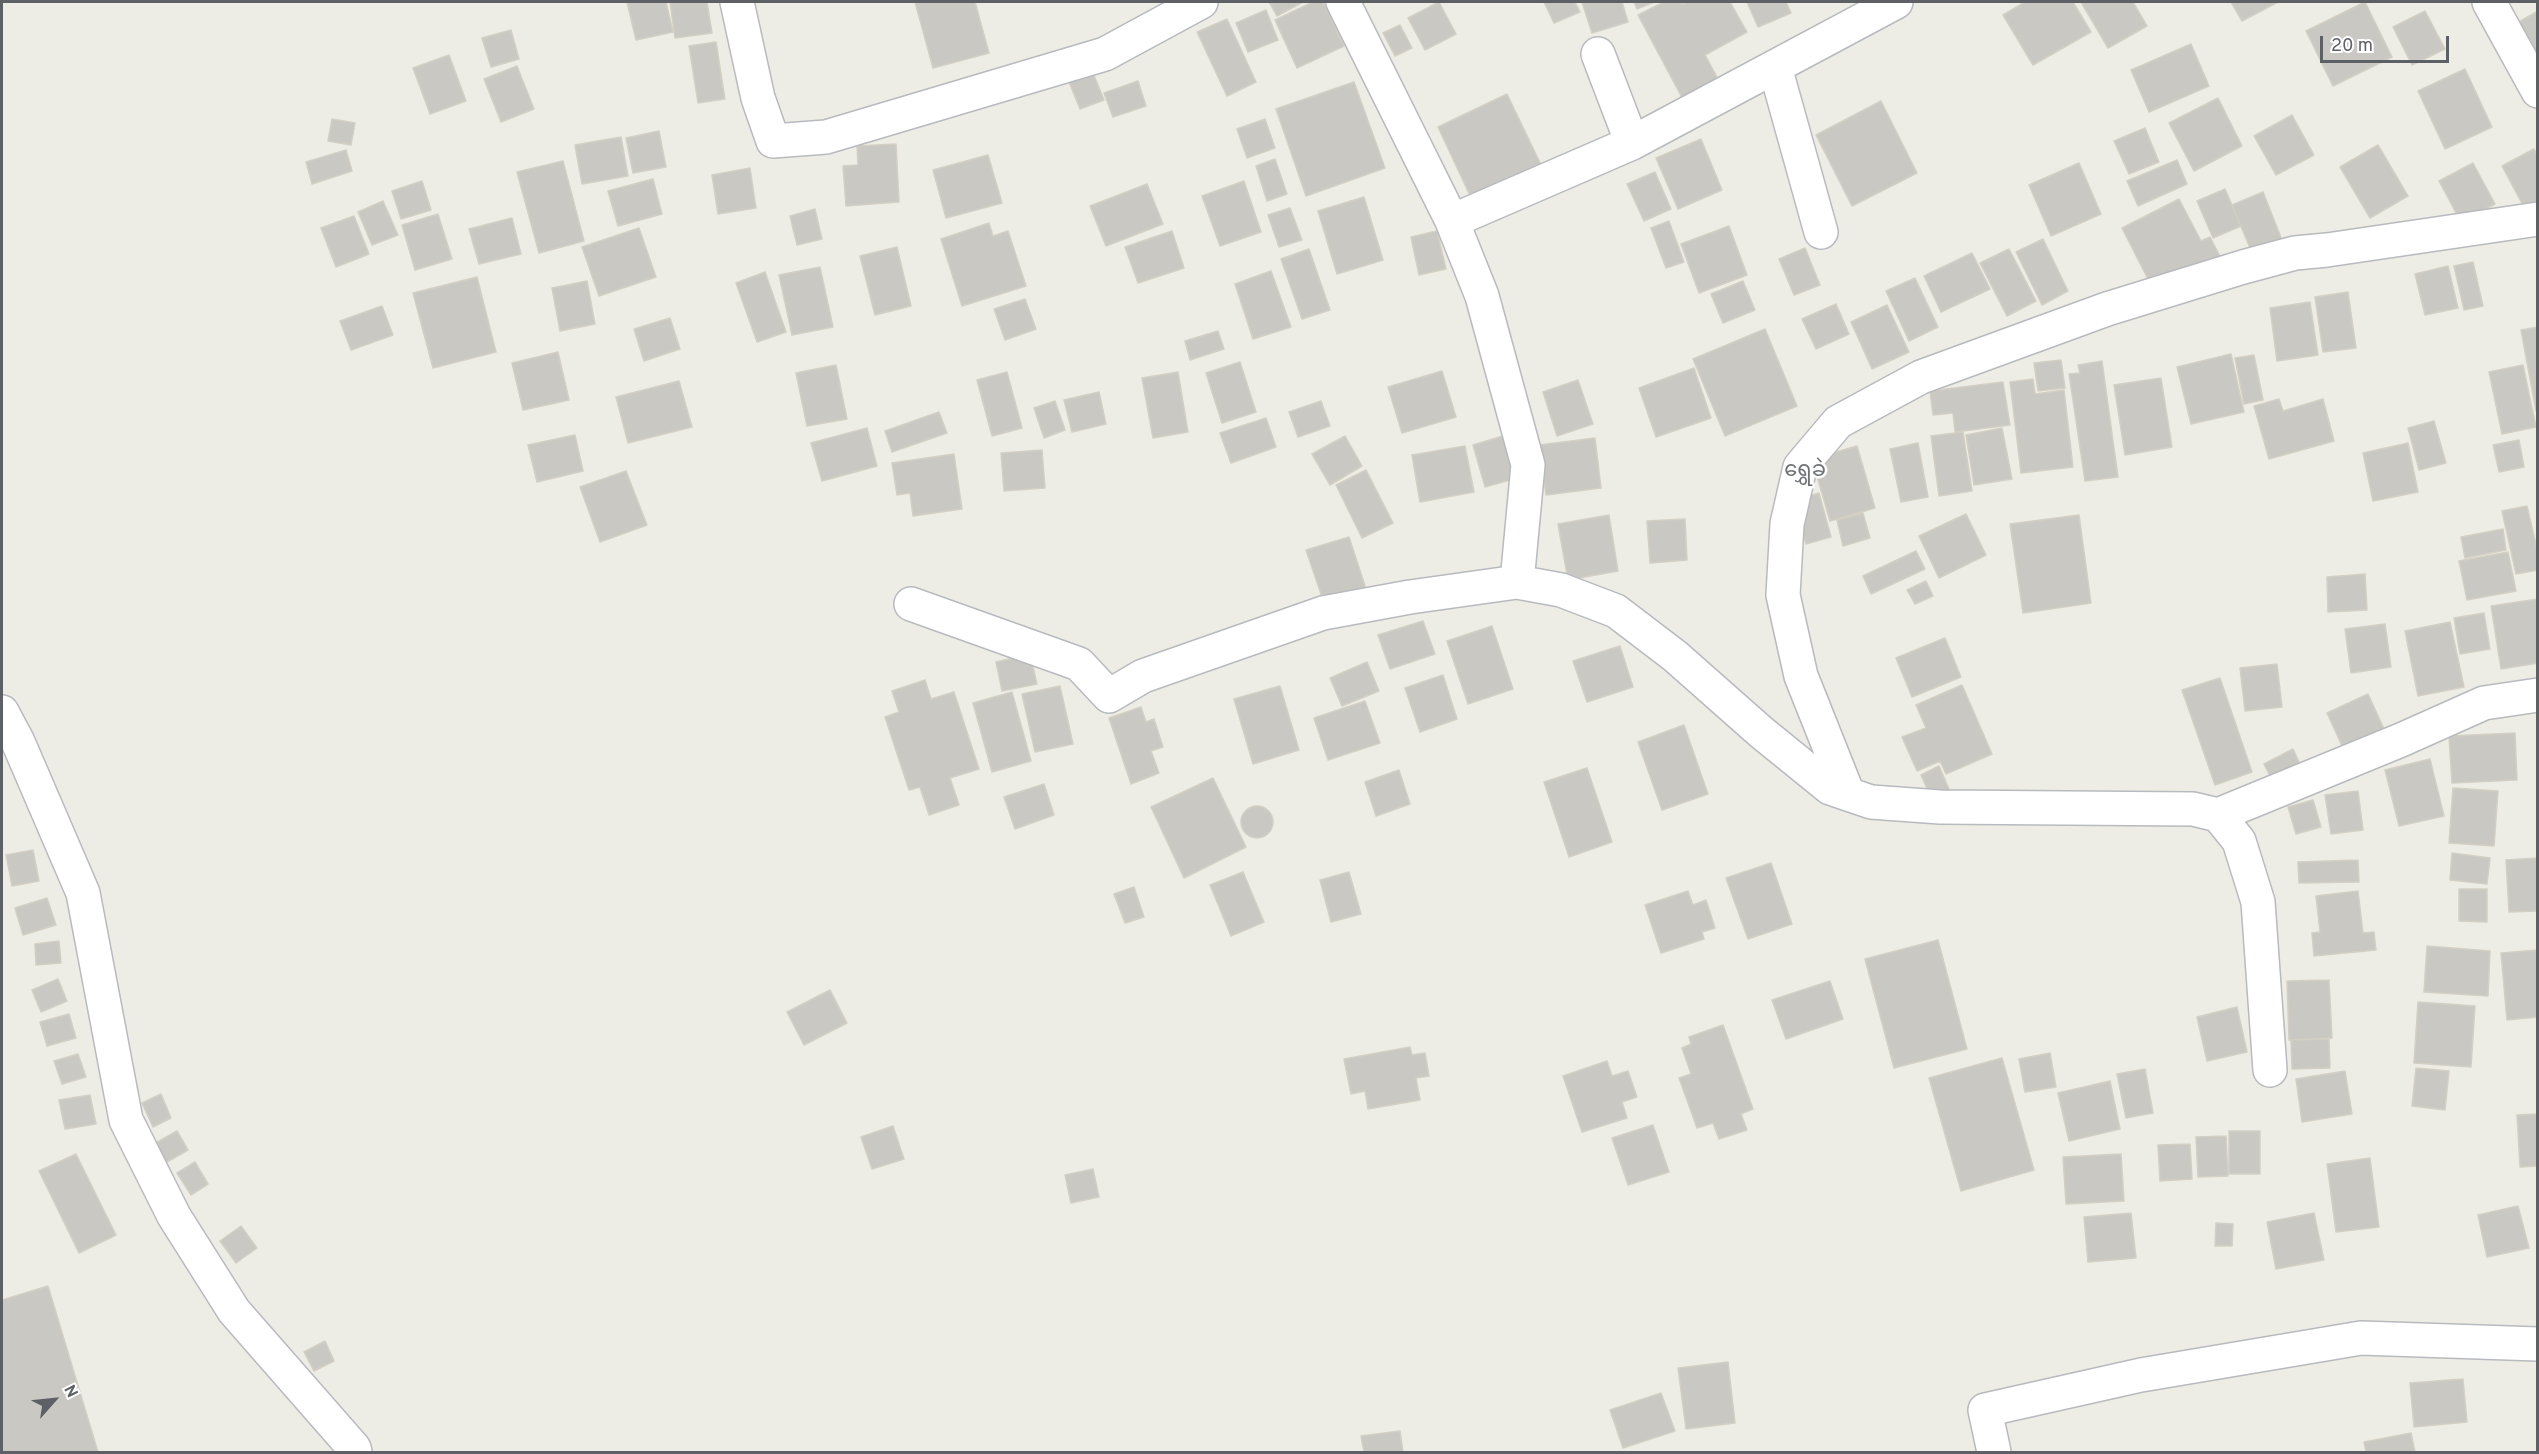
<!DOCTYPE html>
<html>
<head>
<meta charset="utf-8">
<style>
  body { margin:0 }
  #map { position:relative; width:2539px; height:1454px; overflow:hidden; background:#eeede5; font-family:Overpass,sans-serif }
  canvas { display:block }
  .frame { position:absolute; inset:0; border:3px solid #5d6065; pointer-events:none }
  .north { position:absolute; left:24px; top:1370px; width:60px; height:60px; -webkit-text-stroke:4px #fff; paint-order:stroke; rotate:63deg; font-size:16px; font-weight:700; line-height:24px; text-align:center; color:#5d6065 }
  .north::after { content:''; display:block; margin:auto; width:21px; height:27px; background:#5d6065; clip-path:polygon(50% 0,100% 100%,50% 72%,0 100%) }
  .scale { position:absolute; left:2320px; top:36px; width:129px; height:27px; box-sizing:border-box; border:3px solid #5d6065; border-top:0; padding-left:8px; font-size:18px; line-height:21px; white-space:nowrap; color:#5d6065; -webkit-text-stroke:4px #fff; paint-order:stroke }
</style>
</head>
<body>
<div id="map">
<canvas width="2539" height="1454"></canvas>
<div class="frame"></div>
<div class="north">N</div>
<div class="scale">20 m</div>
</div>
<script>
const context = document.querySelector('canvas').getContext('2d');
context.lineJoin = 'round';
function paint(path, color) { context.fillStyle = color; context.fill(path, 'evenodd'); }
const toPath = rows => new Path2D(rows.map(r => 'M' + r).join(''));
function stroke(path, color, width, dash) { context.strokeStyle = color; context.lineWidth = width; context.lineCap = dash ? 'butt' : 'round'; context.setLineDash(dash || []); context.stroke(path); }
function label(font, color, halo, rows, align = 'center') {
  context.font = font + ' Overpass,"Noto Sans Myanmar",sans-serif'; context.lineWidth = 5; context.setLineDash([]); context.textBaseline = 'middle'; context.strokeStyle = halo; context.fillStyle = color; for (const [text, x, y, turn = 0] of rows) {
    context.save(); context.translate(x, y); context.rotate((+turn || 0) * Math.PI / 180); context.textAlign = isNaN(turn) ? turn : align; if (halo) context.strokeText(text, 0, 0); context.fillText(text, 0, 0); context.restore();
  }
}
const building = toPath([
  [627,2,666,2,673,32,636,40,627,2],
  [670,2,707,2,712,33,675,38,670,2],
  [915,2,975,2,989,53,933,68,915,2],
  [1269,2,1303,2,1277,16,1269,2],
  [1313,2,1323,2,1344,46,1297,68,1275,20,1313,2],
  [1439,2,1456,34,1425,50,1408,18,1439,2],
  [1544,2,1575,2,1580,12,1554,23,1544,2],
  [1582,2,1622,2,1628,22,1592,33,1582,2],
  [1634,2,1654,2,1637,9,1634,2],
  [1664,2,1681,2,1682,4,1687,2,1730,2,1747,32,1705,55,1723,88,1687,107,1638,15,1664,2],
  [1747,2,1786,2,1791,13,1758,27,1747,2],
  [2025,2,2073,2,2091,32,2033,65,2003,15,2025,2],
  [2081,2,2133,2,2147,26,2108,48,2081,2],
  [2231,2,2278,2,2242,21,2231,2],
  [2365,2,2392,57,2333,86,2306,31,2365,2],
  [1266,10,1278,40,1248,52,1236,23,1266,10],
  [2425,11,2445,49,2412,65,2393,27,2425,11],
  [2538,11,2538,57,2517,23,2538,11],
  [1227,19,1256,82,1227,96,1197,32,1227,19],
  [1400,25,1412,48,1395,56,1383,33,1400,25],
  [511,30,519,59,491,67,482,38,511,30],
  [716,42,725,99,698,103,689,46,716,42],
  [2191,44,2209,86,2149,112,2131,70,2191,44],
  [449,55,466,101,430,114,413,68,449,55],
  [517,66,534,109,501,122,484,79,517,66],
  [1091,68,1104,100,1080,109,1067,77,1091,68],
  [2465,69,2492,127,2445,149,2418,91,2465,69],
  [1138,81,1146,106,1113,117,1104,93,1138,81],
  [1354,82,1385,168,1306,196,1276,109,1354,82],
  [1507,94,1543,169,1473,202,1438,127,1507,94],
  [2218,98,2242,146,2194,171,2169,123,2218,98],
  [1881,101,1917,173,1852,206,1816,135,1881,101],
  [2292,115,2314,155,2276,175,2254,136,2292,115],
  [332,119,355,123,351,145,328,141,332,119],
  [1265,119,1275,148,1247,158,1237,129,1265,119],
  [2145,128,2159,162,2129,174,2114,141,2145,128],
  [659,131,666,167,633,173,626,138,659,131],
  [621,137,628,176,582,184,575,145,621,137],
  [1701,139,1722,190,1678,209,1656,158,1701,139],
  [896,144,899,202,846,206,843,166,858,165,857,146,896,144],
  [2378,145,2408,196,2370,218,2340,167,2378,145],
  [2534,149,2538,157,2538,205,2526,211,2502,166,2534,149],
  [346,150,352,171,312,184,306,162,346,150],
  [988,155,1002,203,946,218,933,170,988,155],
  [1275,159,1287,194,1267,201,1256,166,1275,159],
  [2177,160,2187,184,2138,206,2127,181,2177,160],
  [563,161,584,241,539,253,517,172,563,161],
  [2079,163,2101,214,2051,236,2029,185,2079,163],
  [2473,163,2495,204,2461,222,2439,181,2473,163],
  [750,168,756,208,718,214,712,175,750,168],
  [1655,172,1671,209,1644,221,1627,184,1655,172],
  [653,179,662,214,618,226,608,191,653,179],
  [422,181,431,210,401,219,392,191,422,181],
  [1244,181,1261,232,1220,246,1202,196,1244,181],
  [1147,184,1163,224,1106,246,1090,206,1147,184],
  [2225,189,2241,226,2213,238,2197,201,2225,189],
  [2263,192,2282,240,2252,253,2232,205,2263,192],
  [1364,197,1383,260,1337,274,1318,211,1364,197],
  [2179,199,2201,241,2210,237,2223,262,2153,289,2122,228,2179,199],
  [383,201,398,235,372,245,358,212,383,201],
  [1290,208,1302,240,1279,247,1268,215,1290,208],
  [815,209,822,239,797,245,790,216,815,209],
  [438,214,452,259,415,270,402,225,438,214],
  [354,216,369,254,336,267,321,228,354,216],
  [512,218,521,254,479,264,469,229,512,218],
  [1669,221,1684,262,1666,268,1651,228,1669,221],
  [989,223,993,236,1008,231,1026,286,962,306,941,239,989,223],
  [1729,226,1747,275,1699,293,1681,244,1729,226],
  [639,228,656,277,599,296,582,247,639,228],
  [1172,231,1184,268,1138,283,1125,247,1172,231],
  [1437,231,1446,269,1419,275,1411,237,1437,231],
  [2043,239,2068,291,2042,305,2016,252,2043,239],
  [897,247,911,306,875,315,860,256,897,247],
  [1805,248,1820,285,1794,295,1779,259,1805,248],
  [1309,249,1330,310,1302,319,1281,259,1309,249],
  [2009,249,2036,301,2007,316,1980,263,2009,249],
  [1972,253,1990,289,1941,312,1924,276,1972,253],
  [2473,262,2483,306,2464,310,2454,266,2473,262],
  [2448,266,2458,308,2425,315,2415,274,2448,266],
  [820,267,833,327,792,335,779,275,820,267],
  [1271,271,1291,327,1253,339,1235,284,1271,271],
  [765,272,786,332,757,342,736,283,765,272],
  [477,277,496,352,433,368,413,293,477,277],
  [1915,278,1938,327,1909,341,1886,291,1915,278],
  [587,281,595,324,560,331,552,288,587,281],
  [1743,281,1755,310,1723,323,1711,294,1743,281],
  [2348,292,2356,348,2323,352,2315,297,2348,292],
  [1025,299,1036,329,1005,340,994,309,1025,299],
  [2310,302,2318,355,2277,361,2270,308,2310,302],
  [1836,304,1849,334,1816,349,1802,319,1836,304],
  [1887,305,1909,352,1872,369,1851,322,1887,305],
  [382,306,393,335,351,350,340,321,382,306],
  [670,318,680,349,644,361,634,329,670,318],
  [2538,327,2538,411,2536,411,2521,330,2538,327],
  [1765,329,1797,406,1725,436,1693,359,1765,329],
  [1218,331,1224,349,1190,360,1185,341,1218,331],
  [558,352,569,400,523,410,512,363,558,352],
  [2231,354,2244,412,2191,424,2177,367,2231,354],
  [2254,355,2263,400,2244,404,2235,358,2254,355],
  [2061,360,2065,388,2038,391,2034,363,2061,360],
  [2102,361,2118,477,2085,481,2069,374,2080,373,2078,365,2102,361],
  [1240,362,1256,412,1222,423,1206,373,1240,362],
  [836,365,847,419,807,426,796,373,836,365],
  [2523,365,2536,427,2502,434,2489,372,2523,365],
  [1694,368,1711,418,1656,437,1639,388,1694,368],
  [1442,371,1456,417,1402,433,1388,387,1442,371],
  [1007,372,1022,428,992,436,977,380,1007,372],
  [1178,372,1188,432,1153,438,1142,378,1178,372],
  [2161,378,2172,447,2125,455,2114,385,2161,378],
  [2033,379,2035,394,2064,390,2073,467,2021,473,2010,382,2033,379],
  [1578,380,1593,424,1557,436,1543,392,1578,380],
  [679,381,692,427,628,443,616,397,679,381],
  [2003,382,2010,425,1955,432,1953,413,1933,415,1930,391,2003,382],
  [1099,392,1106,424,1072,432,1064,400,1099,392],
  [2279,399,2283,411,2323,399,2334,441,2269,459,2254,406,2279,399],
  [1055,401,1065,430,1044,438,1034,408,1055,401],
  [1321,401,1330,426,1298,437,1289,412,1321,401],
  [939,412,947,433,892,452,885,431,939,412],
  [1266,418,1276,447,1231,463,1220,433,1266,418],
  [2434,421,2446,463,2419,470,2408,428,2434,421],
  [867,428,877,466,822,481,811,443,867,428],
  [2002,428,2012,479,1974,485,1966,435,2002,428],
  [1963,432,1972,491,1939,496,1931,436,1963,432],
  [575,435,583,471,537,482,528,445,575,435],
  [1345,436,1362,466,1330,485,1312,454,1345,436],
  [1503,436,1517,478,1485,487,1473,445,1503,436],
  [1595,438,1601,488,1546,495,1539,445,1595,438],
  [2519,440,2524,467,2499,472,2493,445,2519,440],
  [1918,443,1928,497,1901,502,1890,449,1918,443],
  [2408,443,2418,492,2373,501,2363,453,2408,443],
  [1465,446,1474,492,1420,502,1412,455,1465,446],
  [1857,446,1875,508,1830,521,1812,459,1857,446],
  [1042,450,1045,488,1004,491,1001,453,1042,450],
  [954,454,962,509,913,516,910,493,897,495,892,463,954,454],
  [1366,470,1393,523,1362,538,1336,485,1366,470],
  [626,471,647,525,600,542,580,487,626,471],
  [1819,493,1831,537,1806,544,1794,500,1819,493],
  [2527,506,2538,553,2538,570,2516,574,2502,511,2527,506],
  [1863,513,1870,538,1843,546,1837,520,1863,513],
  [1966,514,1986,555,1939,578,1919,536,1966,514],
  [1609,515,1618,571,1568,580,1558,524,1609,515],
  [2079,515,2091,603,2023,613,2010,524,2079,515],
  [1685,519,1687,560,1650,563,1647,521,1685,519],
  [2503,529,2506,550,2465,558,2461,537,2503,529],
  [1349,537,1367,592,1325,606,1306,550,1349,537],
  [1916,551,1925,569,1871,594,1863,576,1916,551],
  [2508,552,2516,591,2467,600,2459,561,2508,552],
  [2365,574,2367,610,2328,612,2327,577,2365,574],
  [1926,581,1933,596,1915,604,1907,590,1926,581],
  [2538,599,2538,663,2501,669,2491,606,2538,599],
  [2484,613,2490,649,2460,654,2454,618,2484,613],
  [1423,621,1435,654,1390,669,1378,635,1423,621],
  [2450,622,2464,687,2418,696,2405,631,2450,622],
  [2385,624,2391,667,2351,673,2345,629,2385,624],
  [1492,626,1513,689,1468,704,1447,641,1492,626],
  [1945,638,1961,677,1912,697,1896,658,1945,638],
  [1620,646,1633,687,1587,702,1573,661,1620,646],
  [1030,654,1037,684,1002,691,996,662,1030,654],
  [1367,662,1379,691,1342,706,1330,678,1367,662],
  [2277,664,2282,707,2245,711,2240,668,2277,664],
  [1443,675,1457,719,1420,732,1405,688,1443,675],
  [2220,678,2252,772,2215,785,2182,690,2220,678],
  [925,680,931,699,954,692,979,769,950,778,959,805,929,815,920,787,909,790,885,717,899,712,892,691,925,680],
  [1962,685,1992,754,1946,774,1940,761,1917,771,1902,737,1926,728,1916,705,1962,685],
  [1060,686,1073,744,1035,752,1022,694,1060,686],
  [1280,686,1299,750,1253,764,1234,699,1280,686],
  [1012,692,1031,761,992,772,973,703,1012,692],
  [2368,694,2384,729,2343,748,2327,713,2368,694],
  [1365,701,1380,743,1328,760,1314,718,1365,701],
  [1141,707,1146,722,1154,719,1163,747,1151,751,1159,773,1131,784,1109,718,1141,707],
  [1684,725,1708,794,1662,810,1638,742,1684,725],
  [2515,733,2517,780,2452,783,2449,736,2515,733],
  [2293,749,2301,766,2272,780,2264,764,2293,749],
  [2430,759,2444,816,2399,826,2385,770,2430,759],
  [1939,766,1952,796,1934,804,1921,775,1939,766],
  [1587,768,1612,842,1569,857,1544,782,1587,768],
  [1399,770,1410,804,1376,816,1365,782,1399,770],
  [1213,778,1246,847,1184,878,1151,807,1213,778],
  [1044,784,1054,815,1015,829,1004,797,1044,784],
  [2453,788,2498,791,2494,846,2449,843,2453,788],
  [2358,791,2363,830,2331,834,2325,795,2358,791],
  [2313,800,2321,827,2296,834,2288,807,2313,800],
  '1241 822a16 16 0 1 1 32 0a16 16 0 1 1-32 0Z',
  [33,850,39,881,12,886,6,855,33,850],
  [2452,853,2490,858,2487,884,2450,880,2452,853],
  [2538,858,2538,911,2509,912,2506,860,2538,858],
  [2358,860,2359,882,2299,883,2298,862,2358,860],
  [1771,863,1792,924,1748,939,1726,878,1771,863],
  [1243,872,1264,922,1231,936,1210,885,1243,872],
  [1349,872,1361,914,1331,922,1320,880,1349,872],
  [1134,887,1144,917,1125,923,1114,894,1134,887],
  [2459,889,2487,889,2487,922,2459,921,2459,889],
  [1688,891,1693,905,1706,900,1715,928,1702,932,1704,939,1661,953,1645,905,1688,891],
  [2358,891,2363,933,2374,932,2376,950,2314,956,2312,933,2320,932,2316,896,2358,891],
  [47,898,56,925,23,935,15,908,47,898],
  [1938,940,1967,1049,1894,1068,1865,959,1938,940],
  [59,941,61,963,36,965,35,944,59,941],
  [2427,946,2490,951,2488,996,2424,992,2427,946],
  [2538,950,2538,1017,2507,1020,2501,953,2538,950],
  [58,979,67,1001,41,1012,32,990,58,979],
  [2329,980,2332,1038,2289,1040,2287,981,2329,980],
  [1830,981,1843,1019,1786,1039,1772,1000,1830,981],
  [830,990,847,1023,804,1045,787,1012,830,990],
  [2418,1002,2475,1006,2471,1067,2414,1063,2418,1002],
  [2237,1007,2247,1052,2207,1061,2197,1017,2237,1007],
  [69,1014,76,1038,47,1046,40,1022,69,1014],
  [1723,1025,1753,1109,1741,1114,1747,1130,1719,1139,1713,1123,1697,1128,1679,1078,1691,1074,1682,1048,1691,1044,1689,1037,1723,1025],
  [2329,1039,2330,1068,2292,1069,2291,1040,2329,1039],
  [1410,1047,1412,1055,1425,1053,1429,1076,1416,1078,1420,1100,1368,1109,1365,1091,1351,1094,1344,1059,1410,1047],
  [2050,1053,2056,1087,2025,1092,2019,1059,2050,1053],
  [78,1054,86,1077,62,1084,54,1061,78,1054],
  [2002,1058,2034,1170,1961,1191,1929,1078,2002,1058],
  [1607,1061,1612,1076,1628,1071,1637,1097,1622,1102,1627,1118,1582,1132,1563,1076,1607,1061],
  [2416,1068,2449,1071,2445,1110,2412,1106,2416,1068],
  [2145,1069,2153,1113,2126,1118,2117,1074,2145,1069],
  [2345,1071,2352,1114,2302,1122,2296,1079,2345,1071],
  [2110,1081,2120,1129,2069,1141,2058,1093,2110,1081],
  [161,1094,171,1118,153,1127,142,1103,161,1094],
  [90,1095,96,1124,65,1129,59,1100,90,1095],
  [2538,1114,2538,1166,2520,1167,2517,1115,2538,1114],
  [1653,1125,1669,1172,1628,1185,1612,1138,1653,1125],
  [893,1126,904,1159,872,1169,861,1137,893,1126],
  [177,1131,188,1150,165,1163,154,1144,177,1131],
  [2229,1131,2260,1131,2260,1174,2229,1174,2229,1131],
  [2226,1136,2228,1176,2198,1177,2196,1137,2226,1136],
  [2190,1144,2192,1179,2160,1181,2158,1145,2190,1144],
  [76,1154,116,1235,79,1253,39,1171,76,1154],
  [2121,1154,2124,1201,2066,1204,2063,1157,2121,1154],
  [2370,1158,2379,1227,2336,1232,2327,1164,2370,1158],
  [195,1162,208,1184,191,1195,177,1173,195,1162],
  [1093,1169,1099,1197,1071,1203,1065,1175,1093,1169],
  [2518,1206,2529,1248,2487,1257,2478,1215,2518,1206],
  [2131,1213,2136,1258,2088,1262,2084,1217,2131,1213],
  [2314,1213,2324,1260,2276,1269,2267,1222,2314,1213],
  [2216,1223,2233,1224,2232,1246,2215,1246,2216,1223],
  [241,1226,257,1248,236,1263,220,1241,241,1226],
  [48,1286,98,1452,2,1452,2,1300,48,1286],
  [325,1341,334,1361,314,1371,304,1352,325,1341],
  [1728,1362,1735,1423,1686,1429,1678,1368,1728,1362],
  [2463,1379,2467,1422,2414,1427,2410,1383,2463,1379],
  [1661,1393,1675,1431,1623,1448,1610,1410,1661,1393],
  [1400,1431,1403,1452,1364,1452,1361,1436,1400,1431],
  [2411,1433,2415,1452,2366,1452,2364,1442,2411,1433]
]);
paint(building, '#cac8c2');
stroke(building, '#d3cfc4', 1.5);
const minor = toPath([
  [737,2,758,98,773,141,826,137,1105,54,1201,2],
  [1343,2,1452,221,1482,296,1528,465,1517,582],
  [2489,2,2538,91],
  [1598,54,1632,143],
  [1775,67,1821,232],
  [1452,221,1632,143,1896,2],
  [911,604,1079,664,1109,696,1143,676,1323,613,1410,597,1517,582,1561,590,1616,611,1675,656,1761,732,1830,788,1871,802,1940,807,2193,809,2218,815,2401,740,2484,703,2538,695],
  [2,712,18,742,83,893,126,1120,174,1216,234,1311,354,1448,355,1452],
  [1848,794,1801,676,1783,595,1787,524,1800,467,1838,422,1921,377,2107,309,2243,267,2295,253,2327,250,2538,219],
  [2218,815,2239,841,2258,902,2270,1070],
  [1994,1452,1985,1410,2141,1375,2361,1338,2538,1344]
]);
stroke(minor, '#b7babe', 36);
stroke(minor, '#fff', 33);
label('21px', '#6e7277', '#fff', [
  ["ရွှေခဲ",1805,472]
]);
</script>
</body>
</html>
